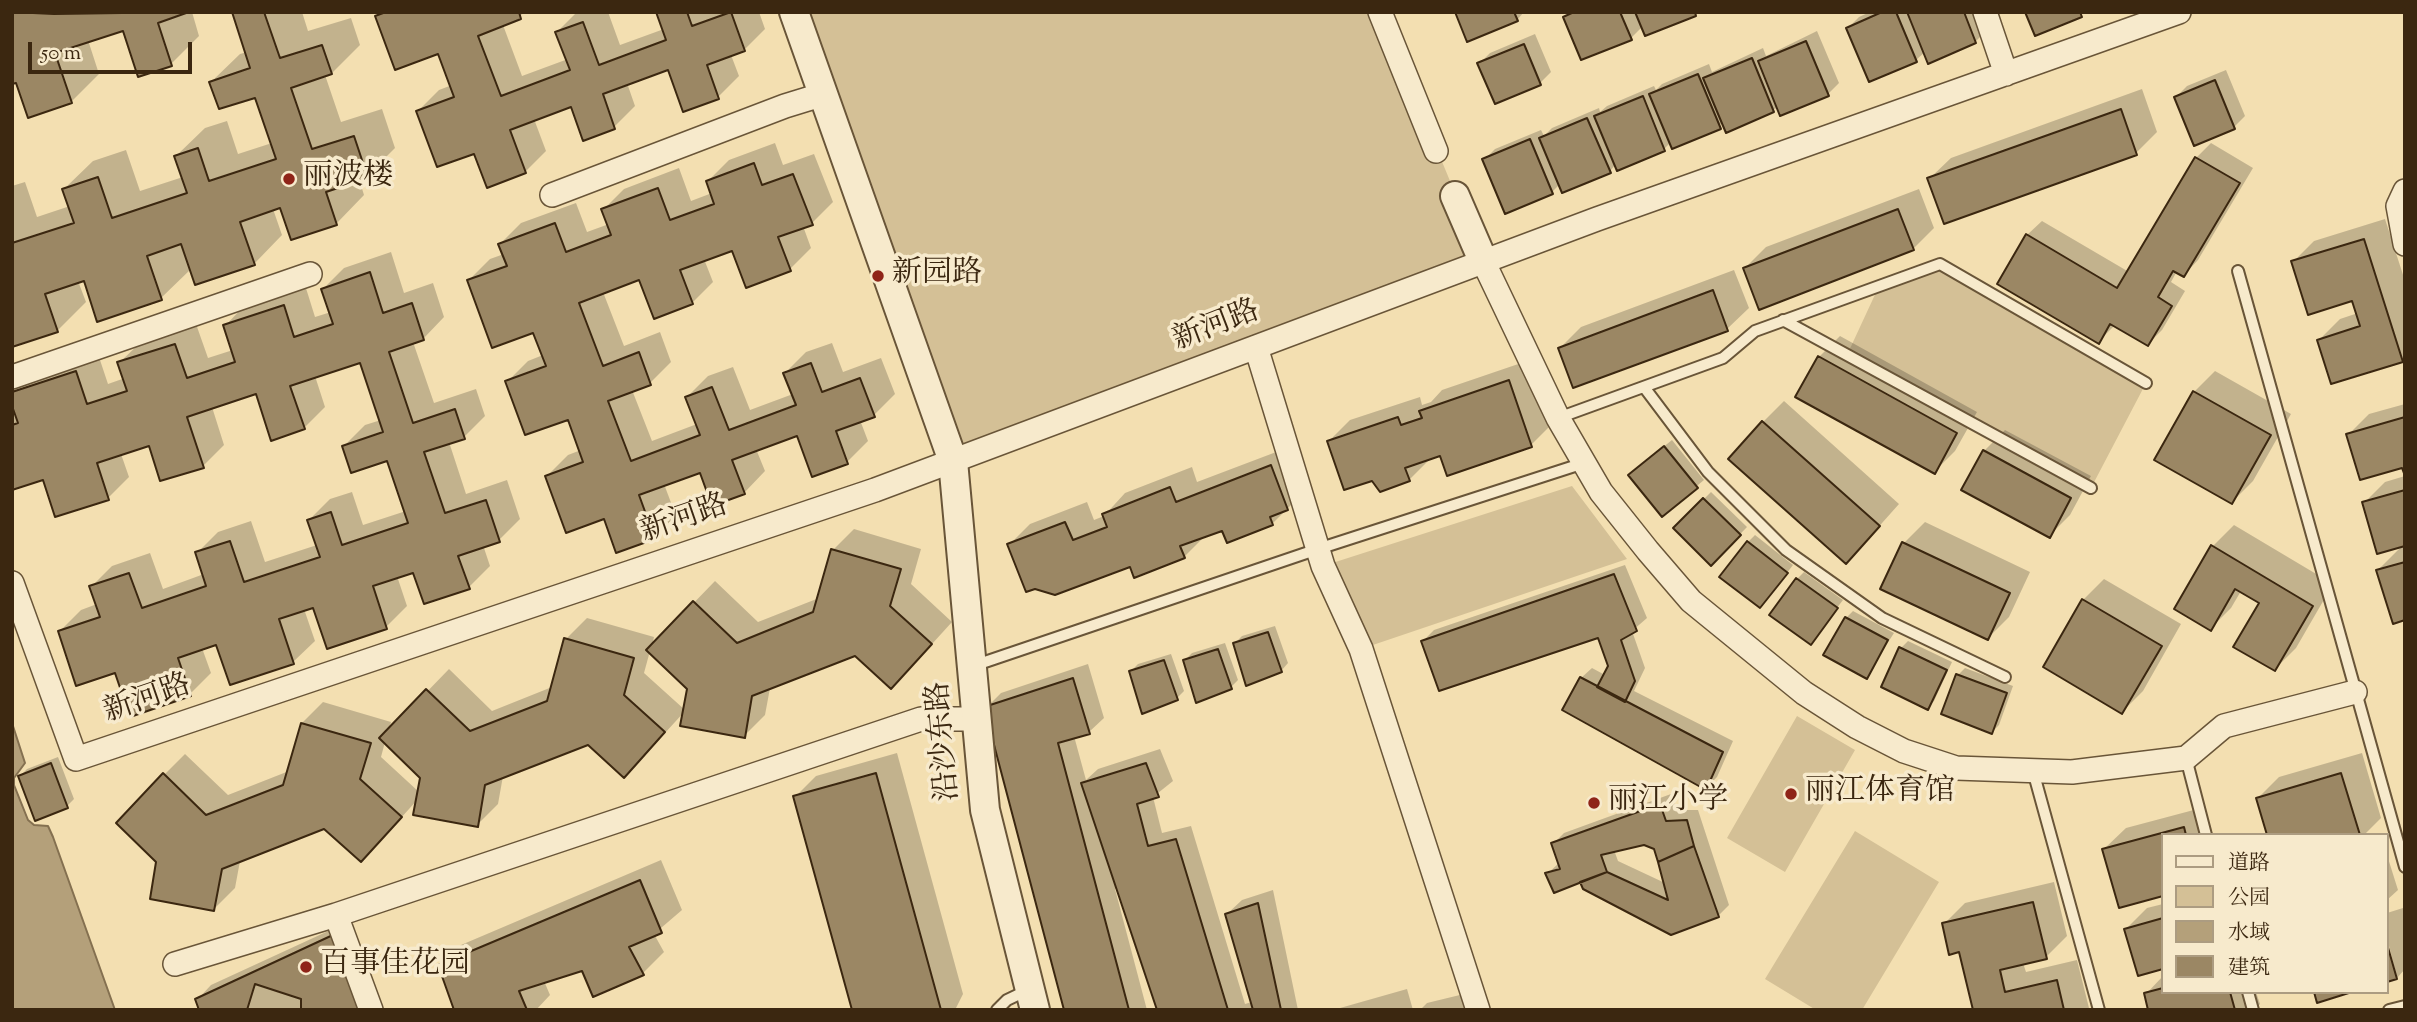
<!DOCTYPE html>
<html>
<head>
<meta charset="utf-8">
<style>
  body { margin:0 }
  #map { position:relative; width:2417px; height:1022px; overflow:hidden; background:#f3dfb1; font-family:"Sorts Mill Goudy","Noto Serif SC",serif }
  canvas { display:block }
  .frame { position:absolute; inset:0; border:14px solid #3b2710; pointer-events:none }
  .legend { position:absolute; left:2161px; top:833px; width:228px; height:161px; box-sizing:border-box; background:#f7eacc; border:2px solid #ac9c81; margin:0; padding:9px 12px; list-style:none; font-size:21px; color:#3b2710 }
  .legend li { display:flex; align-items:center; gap:14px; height:35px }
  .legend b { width:35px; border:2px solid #ac9c81 }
  .scale { position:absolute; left:28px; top:42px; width:164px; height:32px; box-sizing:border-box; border:4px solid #3b2710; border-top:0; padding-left:9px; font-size:21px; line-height:24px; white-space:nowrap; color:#3b2710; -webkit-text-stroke:5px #f7eacc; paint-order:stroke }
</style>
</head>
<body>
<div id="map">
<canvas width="2417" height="1022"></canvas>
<div class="frame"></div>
<ul class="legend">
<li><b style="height:9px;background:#f7eacc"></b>道路</li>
<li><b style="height:19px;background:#d4c096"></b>公园</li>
<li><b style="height:19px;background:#b4a07a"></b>水域</li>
<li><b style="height:19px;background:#9b8764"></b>建筑</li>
</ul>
<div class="scale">50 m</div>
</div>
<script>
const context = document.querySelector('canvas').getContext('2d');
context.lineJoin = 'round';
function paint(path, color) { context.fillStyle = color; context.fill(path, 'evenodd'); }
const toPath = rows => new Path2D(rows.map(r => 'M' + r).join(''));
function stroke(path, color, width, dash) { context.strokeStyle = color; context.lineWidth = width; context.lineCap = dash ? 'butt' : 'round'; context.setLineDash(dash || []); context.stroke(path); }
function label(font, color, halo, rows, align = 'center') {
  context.font = font + ' "Sorts Mill Goudy","Noto Serif SC",serif'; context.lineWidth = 7; context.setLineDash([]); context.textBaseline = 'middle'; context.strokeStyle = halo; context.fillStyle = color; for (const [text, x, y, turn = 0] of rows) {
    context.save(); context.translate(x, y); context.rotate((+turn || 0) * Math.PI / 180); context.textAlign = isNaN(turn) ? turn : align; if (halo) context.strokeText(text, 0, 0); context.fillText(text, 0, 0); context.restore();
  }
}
paint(toPath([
  [808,12,1380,12,1484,263,956,460],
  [1940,264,2146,383,2091,488,1847,355,1879,286],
  [1572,486,1627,559,1361,649,1323,566],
  [1797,716,1855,750,1785,872,1727,838],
  [1855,831,1939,882,1862,1010,1816,1010,1765,979]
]), '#d4c096');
const water = toPath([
  [12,723,25,763,14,778,14,785,28,820,34,825,48,826,53,837,115,1010,12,1010,12,723]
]);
paint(water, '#b4a07a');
stroke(water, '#847050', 2);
paint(toPath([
  [12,12,192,12,199,36,171,64,124,28,88,40,99,74,71,102],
  [233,12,302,12,308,31,351,18,360,45,332,73,325,75,341,122,382,109,395,148,367,176,359,179,364,195,336,224,281,206,273,209,282,235,254,264,191,269,161,298,85,279,78,281,86,302,57,331,12,346,12,186,25,182,37,217,70,206,64,189,93,161,126,150,140,191,183,177,176,156,205,128,227,121,238,154,272,143,256,95,211,82,240,54,247,52],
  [381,12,526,12,503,25,522,76,568,59,557,32,577,12,608,12,620,45,664,29,658,12,759,12,765,29,744,50,731,55,739,76,718,97,669,68,627,83,635,106,614,127,572,105,534,119,546,151,525,172,475,151,418,111,439,90,452,85,439,52,377,17],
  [1457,12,1524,12,1517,20],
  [1570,12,1697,12,1643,26,1631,38,1565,17],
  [1870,12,1979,12,1986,31,1975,42,1925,52,1916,60,1870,80,1848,28,1859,17],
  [1817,31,1839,83,1828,94,1724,123,1671,142,1664,149,1618,169,1616,164,1610,171,1560,184,1552,192,1484,160,1495,149,1541,130,1544,136,1552,128,1599,108,1600,112,1607,106,1654,86,1656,90,1662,84,1709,64,1712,72,1763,48,1766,56],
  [1535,34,1551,72,1540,83,1479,64,1490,53],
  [2226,70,2245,116,2234,127,2176,97,2187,86],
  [2142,89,2157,132,2136,153,1929,179,1951,158],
  [775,143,783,165,814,154,833,202,812,223,803,226,811,248,790,269,733,249,704,259,713,282,692,303,640,278,603,292,624,346,660,332,671,362,650,383,632,390,652,441,697,424,687,397,708,376,733,367,750,410,793,394,785,373,806,352,832,343,843,372,881,358,895,394,874,415,860,420,868,441,847,462,798,433,756,449,765,471,744,493,701,470,664,484,676,516,654,537,617,551,605,517,547,476,568,455,581,450,569,417,507,382,528,361,543,355,534,331,469,280,490,259,504,254,500,244,521,223,576,203,587,232,609,224,603,210,624,189,679,168,691,201,712,193,708,181,729,160],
  [2211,143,2253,168,2198,260,2184,275,2177,271,2171,282,2185,291,2162,330,2148,344,2115,325,2098,342,2027,235,2042,221,2129,272,2196,158],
  [1919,189,1934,228,1913,249,1745,268,1766,247],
  [2385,219,2405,281,2405,357,2402,360,2319,340,2340,319,2358,313,2353,299,2293,262,2314,241],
  [391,252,404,293,433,283,444,317,423,339,413,342,434,403,476,389,485,416,464,437,449,442,466,494,507,480,520,519,499,540,483,545,490,566,469,587,414,570,397,576,407,606,386,627,314,606,304,609,315,641,293,662,231,683,218,643,202,648,211,673,190,694,116,671,60,631,81,610,97,604,91,587,112,566,150,553,163,589,204,574,197,553,218,532,251,521,265,562,317,545,309,520,330,499,352,492,363,525,406,511,389,459,344,446,365,425,381,420,362,361,315,376,325,407,304,428,257,392,212,407,224,445,203,466,150,444,121,454,129,477,108,498,44,478,12,488,12,412,16,411,12,392,31,373,97,351,108,384,125,378,119,363,141,342,196,324,208,358,233,350,225,326,246,304,305,285,315,317,331,312,323,289,344,268],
  [1734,270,1749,308,1727,329,1574,386,1560,348,1581,327],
  [1840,336,1977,412,1955,451,1934,472,1819,357],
  [1530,360,1552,424,1531,445,1441,453,1430,459,1409,480,1372,479,1329,441,1350,420,1420,397,1422,405,1431,402,1442,390],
  [2215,371,2291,414,2253,481,2232,502,2194,392],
  [1784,401,1899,504,1866,541,1763,422],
  [2405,404,2405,470,2348,435,2369,414],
  [2005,430,2091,476,2070,515,2049,536,1984,451],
  [1672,440,1704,480,1662,515,1637,468],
  [1292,446,1308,488,1272,524,1223,528,1206,535,1184,557,1131,565,1035,587,1009,545,1030,524,1087,502,1094,520,1104,516,1125,493,1192,467,1197,482],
  [2405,476,2405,618,2378,570,2404,544,2364,503,2385,482],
  [1711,492,1747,527,1711,564,1675,528],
  [1925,522,2030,572,2009,617,1988,638,1904,543],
  [2234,525,2333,584,2296,648,2275,669,2261,603,2241,591,2231,608,2210,629,2213,546],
  [854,529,921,549,911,584,952,622,912,666,855,654,770,688,765,715,744,736,685,711,645,755,588,743,503,776,498,804,477,825,418,799,382,839,325,827,240,861,235,888,214,909,158,861,164,775,185,754,228,795,289,771,302,723,323,702,391,722,388,732,449,669,492,711,552,687,566,639,587,618,654,637,652,646,715,581,758,622,819,598,833,550],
  [650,651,688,688,685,710,644,673],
  [385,742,422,777,419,792,381,757],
  [1755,535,1793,565,1767,599,1748,542],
  [1625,565,1647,618,1632,631,1645,668,1634,691,1733,741,1717,777,1706,788,1581,678,1592,668,1605,675,1609,666,1599,636,1423,641,1434,630],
  [1804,572,1843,600,1810,643,1797,579],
  [2104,579,2181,624,2143,691,2122,712,2083,600],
  [1853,611,1894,633,1866,677,1846,618],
  [1275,626,1288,663,1281,671,1235,643,1242,636],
  [1908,641,1952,662,1934,701,1927,708,1901,648],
  [1225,643,1238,680,1231,687,1185,660,1192,653],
  [1171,654,1184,691,1177,698,1131,671,1138,664],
  [1088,664,1104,718,1089,732,1074,736,1086,780,1098,769,1160,749,1173,781,1153,797,1162,833,1191,826,1245,1004,1252,1002,1227,914,1242,900,1273,890,1298,1010,1159,1010,1118,888,1115,889,1147,1010,1065,1010,986,708,1001,693],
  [1965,668,2013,686,1999,725,1992,732,1958,675],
  [897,753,963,994,955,1010,854,1010,795,797,816,776],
  [2362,753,2381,818,2364,835,2269,835,2258,798,2279,777],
  [58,757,74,799,67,806,20,776,27,769],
  [1671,794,1677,810,1698,810,1729,905,1718,916,1547,874,1559,863,1553,844,1564,833],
  [1644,843,1655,848,1665,883,1618,861,1614,850],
  [2205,807,2213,835,2163,835,2163,894,2120,906,2104,849,2126,828],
  [2387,855,2398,890,2387,900],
  [661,860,682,910,654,934,664,952,643,973,583,969,544,981,550,995,536,1010,456,1010,440,966,461,945],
  [2054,882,2067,936,2046,957,2023,963,2026,972,2077,960,2089,1008,1975,1010,1961,950,1944,924,1965,903],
  [2163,904,2163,967,2139,974,2126,929,2147,908],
  [2403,908,2405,969,2397,978,2387,938,2387,913],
  [350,921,382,1010,201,1010,197,1000,211,985],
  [2163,976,2163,992,2256,992,2260,1004,2254,1010,2150,1010,2146,994],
  [1407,989,1413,1010,1333,1010],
  [1464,994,1470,1010,1420,1010,1427,1003]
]), '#0003');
const building = toPath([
  [12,12,54,14,189,12,158,23,172,66,138,77,123,31,55,53,72,103,28,118,16,83,12,84,12,12],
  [232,12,264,12,280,58,322,45,332,74,291,88,312,149,354,136,368,178,326,192,337,225,291,240,280,208,240,222,255,265,195,285,181,244,147,256,162,300,97,322,84,281,45,294,58,332,12,347,12,243,74,223,62,189,98,177,112,218,187,193,174,156,198,148,209,181,276,159,255,98,219,109,209,82,250,68,232,12],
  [386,12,519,12,521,19,478,36,501,96,570,70,555,32,583,22,599,65,666,40,656,12,687,12,692,26,731,12,745,51,707,65,719,99,683,112,668,70,603,94,615,129,583,141,571,107,510,130,526,173,487,188,474,154,437,167,416,111,454,97,438,54,395,70,375,16,386,12],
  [1455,12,1514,12,1518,21,1467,42,1455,12],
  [1574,12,1620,12,1632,40,1581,60,1563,17,1574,12],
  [1635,12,1695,12,1696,16,1645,36,1635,12],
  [1882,12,1896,12,1917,62,1869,82,1846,28,1882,12],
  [1907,12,1964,12,1976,43,1928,64,1907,12],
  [2025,12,2080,12,2082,17,2035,36,2025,12],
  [1806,41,1829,96,1780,116,1758,61,1806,41],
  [1524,44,1541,85,1495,104,1477,63,1524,44],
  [1752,58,1774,112,1726,133,1703,78,1752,58],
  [1698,74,1721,129,1672,149,1649,94,1698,74],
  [2215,80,2235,129,2194,146,2174,97,2215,80],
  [1643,96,1665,151,1617,171,1594,116,1643,96],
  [2121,109,2137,155,1944,224,1927,178,2121,109],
  [1587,118,1611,173,1562,193,1539,138,1587,118],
  [1530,139,1553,194,1505,214,1482,159,1530,139],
  [2195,157,2240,183,2184,277,2173,271,2158,297,2172,306,2148,346,2110,324,2099,344,1997,284,2026,234,2117,288,2195,157],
  [754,163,762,185,793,174,813,225,778,237,791,271,746,288,732,251,680,270,693,304,654,319,639,280,579,303,603,366,639,352,651,385,608,401,631,461,700,435,685,397,712,387,729,430,796,405,783,373,811,363,822,392,860,378,875,417,836,431,848,464,812,477,797,436,732,460,745,494,712,506,700,473,639,495,655,539,616,553,604,519,566,533,545,476,583,462,568,420,525,435,505,381,546,366,533,333,492,348,467,280,507,266,498,244,555,223,566,252,611,235,601,209,658,188,670,220,714,204,706,181,754,163],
  [1898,209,1914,250,1759,310,1743,268,1898,209],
  [2364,239,2403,362,2331,384,2317,340,2360,326,2352,301,2308,315,2291,261,2364,239],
  [370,272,383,313,412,303,424,340,389,352,413,423,455,409,465,439,424,452,445,513,486,500,500,542,458,556,470,589,424,604,413,573,373,586,387,629,327,649,313,608,279,619,294,664,230,685,216,645,178,658,191,696,130,717,115,673,76,686,58,631,100,617,89,586,129,573,142,608,206,586,195,552,230,541,244,582,320,557,307,520,331,512,342,545,408,523,387,461,351,473,342,446,383,432,360,363,290,386,305,429,271,441,256,394,187,417,204,468,160,481,149,446,97,463,109,500,55,517,43,480,12,490,12,425,18,423,12,406,12,392,76,371,87,404,127,391,117,362,175,344,187,378,235,362,223,325,284,305,294,337,333,324,321,289,370,272],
  [1713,290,1728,331,1573,388,1558,348,1713,290],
  [1818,356,1957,433,1935,474,1795,397,1818,356],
  [1509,380,1532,447,1447,476,1440,456,1405,468,1410,481,1380,492,1372,481,1344,490,1327,441,1398,417,1401,425,1422,418,1419,411,1509,380],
  [2193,391,2271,435,2232,504,2154,460,2193,391],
  [2405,417,2405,476,2402,468,2360,480,2346,434,2405,417],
  [1762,421,1880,526,1846,564,1728,459,1762,421],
  [1664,446,1698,488,1662,517,1628,475,1664,446],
  [1983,450,2071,498,2050,538,1961,490,1983,450],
  [1271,465,1288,510,1270,517,1273,525,1227,543,1222,531,1180,546,1185,558,1134,578,1130,567,1055,595,1035,589,1026,592,1007,544,1065,522,1073,540,1107,527,1102,514,1170,487,1176,502,1271,465],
  [2405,490,2405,546,2377,554,2362,502,2405,490],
  [1703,498,1741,535,1711,566,1673,528,1703,498],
  [1747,541,1788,573,1760,608,1719,577,1747,541],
  [1902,542,2010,593,1988,640,1880,589,1902,542],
  [2211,545,2313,606,2275,671,2233,647,2259,603,2235,589,2211,631,2174,609,2211,545],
  [831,549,901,569,890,606,932,644,891,689,855,656,752,696,745,738,680,726,687,689,646,650,693,601,737,643,813,612,831,549],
  [2405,562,2405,620,2393,624,2376,570,2405,562],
  [1614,574,1637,631,1621,640,1635,681,1625,702,1597,687,1608,666,1598,638,1439,691,1421,641,1614,574],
  [1796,578,1838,608,1811,645,1769,615,1796,578],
  [2082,599,2162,646,2122,714,2043,667,2082,599],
  [1845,617,1888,640,1867,679,1823,655,1845,617],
  [1268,632,1282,672,1246,686,1233,643,1268,632],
  [564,638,634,658,624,695,665,732,624,778,588,745,485,785,478,827,413,815,420,778,379,738,426,689,470,731,547,701,564,638],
  [1899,647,1947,670,1928,710,1881,687,1899,647],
  [1218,649,1232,689,1196,703,1183,660,1218,649],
  [1164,660,1178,700,1142,714,1129,671,1164,660],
  [1956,674,2007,693,1992,734,1941,714,1956,674],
  [1580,677,1723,752,1706,790,1562,710,1580,677],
  [1073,678,1090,734,1058,743,1129,1010,1064,1010,984,707,1073,678],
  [301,723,371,743,360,779,402,817,361,862,324,829,222,869,214,911,150,899,156,862,116,823,163,773,206,815,283,785,301,723],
  [51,763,68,808,35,821,18,776,51,763],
  [1146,763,1159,797,1137,804,1148,846,1176,839,1228,1010,1157,1010,1081,783,1146,763],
  [876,773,941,1010,852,1010,793,796,876,773],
  [2341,773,2360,835,2267,835,2256,798,2341,773],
  [1660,804,1666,821,1687,820,1694,846,1658,862,1654,849,1644,845,1601,855,1607,872,1554,893,1545,873,1560,869,1551,843,1660,804],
  [2184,827,2186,835,2163,835,2163,896,2119,908,2102,849,2184,827],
  [1694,846,1719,917,1671,935,1583,889,1580,882,1607,872,1668,900,1658,862,1694,846],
  [640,880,662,933,629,947,644,975,593,997,582,971,519,991,527,1010,454,1010,438,965,640,880],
  [2033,902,2047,959,2000,970,2005,992,2057,980,2064,1010,1973,1010,1959,952,1949,955,1942,923,2033,902],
  [1258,903,1281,1010,1253,1010,1225,914,1258,903],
  [2163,918,2163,969,2138,976,2124,929,2163,918],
  [335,934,363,1010,199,1010,195,999,335,934],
  [2387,944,2397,979,2387,982,2387,944],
  [255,984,301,999,301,1010,247,1010,255,984],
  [2163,988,2163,992,2230,992,2235,1010,2148,1010,2144,993,2163,988],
  [2314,992,2352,992,2317,1003,2314,992]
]);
paint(building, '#9b8764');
stroke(building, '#3b2710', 2);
const service = toPath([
  [2238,271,2405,867],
  [1783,320,2091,488],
  [1644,387,1708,472,1786,550,1882,618,2005,677],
  [1558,418,1723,358,1755,331,1940,264,2146,383],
  [973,666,1318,549,1584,463],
  [2186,758,2206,835],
  [2033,771,2099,1010],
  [2248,992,2253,1010],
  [997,1010,1007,1000,1030,989],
  [2389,1010,2405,1006]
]);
const minor = toPath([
  [1380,12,1436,151],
  [1985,12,2006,74],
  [2405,191,2398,206,2405,244],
  [552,195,785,106,824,94],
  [1484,263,1558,418,1601,492,1648,551,1691,601,1804,693,1857,727,1904,751,1956,768,2072,772,2186,758,2224,726,2355,692],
  [1256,347,1323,566,1361,649,1478,1010],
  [12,377,310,274],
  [12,583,76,759,875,490,1597,219,2179,12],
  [175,964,336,915],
  [371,1010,336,915,921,719,977,719]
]);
const tertiary = toPath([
  [794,12,953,461,985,810,1035,1010],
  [1455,196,1484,263]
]);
stroke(service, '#695538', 14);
stroke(minor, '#695538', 26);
stroke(tertiary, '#695538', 32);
stroke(service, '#f7eacc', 10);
stroke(minor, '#f7eacc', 23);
stroke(tertiary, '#f7eacc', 28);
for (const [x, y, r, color] of [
  [289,179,7,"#8f2418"],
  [878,276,7,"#8f2418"],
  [1791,794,7,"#8f2418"],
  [1594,803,7,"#8f2418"],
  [306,967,7,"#8f2418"]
]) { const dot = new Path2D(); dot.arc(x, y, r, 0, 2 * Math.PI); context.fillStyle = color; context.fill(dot); stroke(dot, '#f7eacc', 2.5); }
label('30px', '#3b2710', '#f7eacc', [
  ["丽波楼",303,179],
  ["新园路",892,276],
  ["丽江体育馆",1805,794],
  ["丽江小学",1608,803],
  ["百事佳花园",320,967]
], 'left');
label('30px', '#3b2710', '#f7eacc', [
  ["新河路",1217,328,-21],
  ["新河路",685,521,-19],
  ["新河路",148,701,-19],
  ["沿沙东路",946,741,-95]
]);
</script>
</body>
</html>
